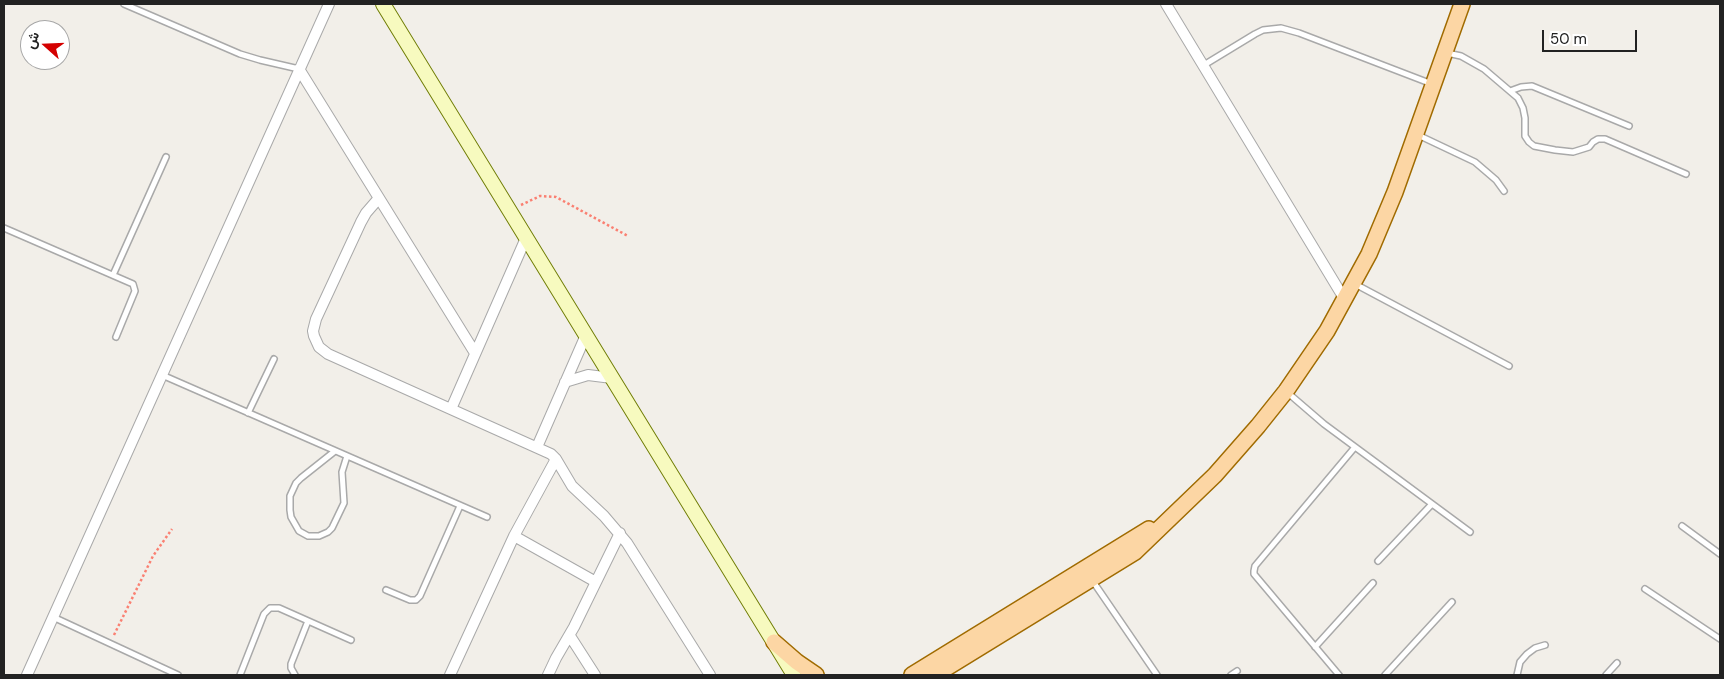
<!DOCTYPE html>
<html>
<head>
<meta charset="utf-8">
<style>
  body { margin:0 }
  #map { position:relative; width:1724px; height:679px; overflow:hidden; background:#f2efe9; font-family:"DM Sans",Vazirmatn,sans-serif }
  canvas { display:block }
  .frame { position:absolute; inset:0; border:5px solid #222; pointer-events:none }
  .north { position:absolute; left:20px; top:20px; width:50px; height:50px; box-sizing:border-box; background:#fff; border:1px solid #a7a7a7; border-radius:50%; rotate:290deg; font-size:14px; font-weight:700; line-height:20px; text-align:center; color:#222 }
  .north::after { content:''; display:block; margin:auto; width:18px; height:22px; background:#d40000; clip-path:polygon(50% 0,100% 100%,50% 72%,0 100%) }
  .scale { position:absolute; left:1542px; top:30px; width:95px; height:22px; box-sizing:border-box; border:2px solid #222; border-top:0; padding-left:6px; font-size:15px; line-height:18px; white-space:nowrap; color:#222; -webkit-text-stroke:4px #fff; paint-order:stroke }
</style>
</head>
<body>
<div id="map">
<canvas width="1724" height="679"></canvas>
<div class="frame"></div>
<div class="north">ش</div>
<div class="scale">50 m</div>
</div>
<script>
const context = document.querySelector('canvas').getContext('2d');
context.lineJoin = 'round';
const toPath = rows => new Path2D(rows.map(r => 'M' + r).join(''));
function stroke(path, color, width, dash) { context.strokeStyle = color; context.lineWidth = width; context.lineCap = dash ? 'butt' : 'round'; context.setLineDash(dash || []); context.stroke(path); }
const service = toPath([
  [124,4,240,54,260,60,299,69],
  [1447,53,1461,56,1484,69,1518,98,1523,108,1525,118,1525,136,1529,142,1534,146,1555,150,1573,152,1589,147,1593,142,1598,139,1605,139,1686,174],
  [1204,65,1255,34,1263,30,1281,28,1299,33,1432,84],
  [1510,91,1521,87,1532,86,1629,126],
  [1418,135,1475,162,1496,180,1504,191],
  [4,228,133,284,135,291,116,337],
  [113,275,166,157],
  [1355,284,1509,366],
  [162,375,487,517],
  [1288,393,1324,424,1470,532],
  [248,413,274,359],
  [335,451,301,478,296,483,290,496,290,510,291,517,299,531,308,536,319,536,328,532,332,528,344,503,342,472,347,456],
  [1682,526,1720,554],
  [1378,561,1432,504],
  [1092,580,1157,675],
  [1645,589,1720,639],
  [386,590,410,600,416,600,420,596,460,506],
  [53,617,178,675],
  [1315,647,1373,583],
  [240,675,264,614,270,608,279,608,351,640],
  [295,675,291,668,291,664,308,621],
  [1231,675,1237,671],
  [1339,675,1254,574,1254,571,1255,566,1355,447],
  [1385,675,1452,602],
  [1517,675,1520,662,1527,654,1535,648,1545,645],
  [1606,675,1617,663]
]);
const minor = toPath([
  [1166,4,1345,300],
  [299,69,475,353],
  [379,198,366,213,361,222,316,319,313,331,314,336,319,347,328,354,551,454,556,459,572,486,604,516,627,543,710,675],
  [565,382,588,375,612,378],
  [451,409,526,238],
  [537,447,586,335],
  [514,536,596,582],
  [570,636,595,675],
  [27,675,329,4],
  [450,675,514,536,556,459],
  [548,675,556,658,574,627,620,533]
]);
const secondary = toPath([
  [383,4,794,675]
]);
const primary = toPath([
  [774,642,797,662,816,675],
  [912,675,1149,529],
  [935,675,1135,552,1215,475,1258,426,1286,391,1327,331,1369,254,1395,192,1462,4]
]);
stroke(service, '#a9a9a9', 8);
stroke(minor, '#a9a9a9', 12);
stroke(secondary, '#707d05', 16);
stroke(primary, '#a06b00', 18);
stroke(toPath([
  [521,205,540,196,556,197,628,236],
  [114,635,153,556,172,529]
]), '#fa8072', 2.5, [2.5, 2.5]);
stroke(service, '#fff', 5);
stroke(minor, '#fff', 10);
stroke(secondary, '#f7fabf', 14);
stroke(primary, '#fcd6a4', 15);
</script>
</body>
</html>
